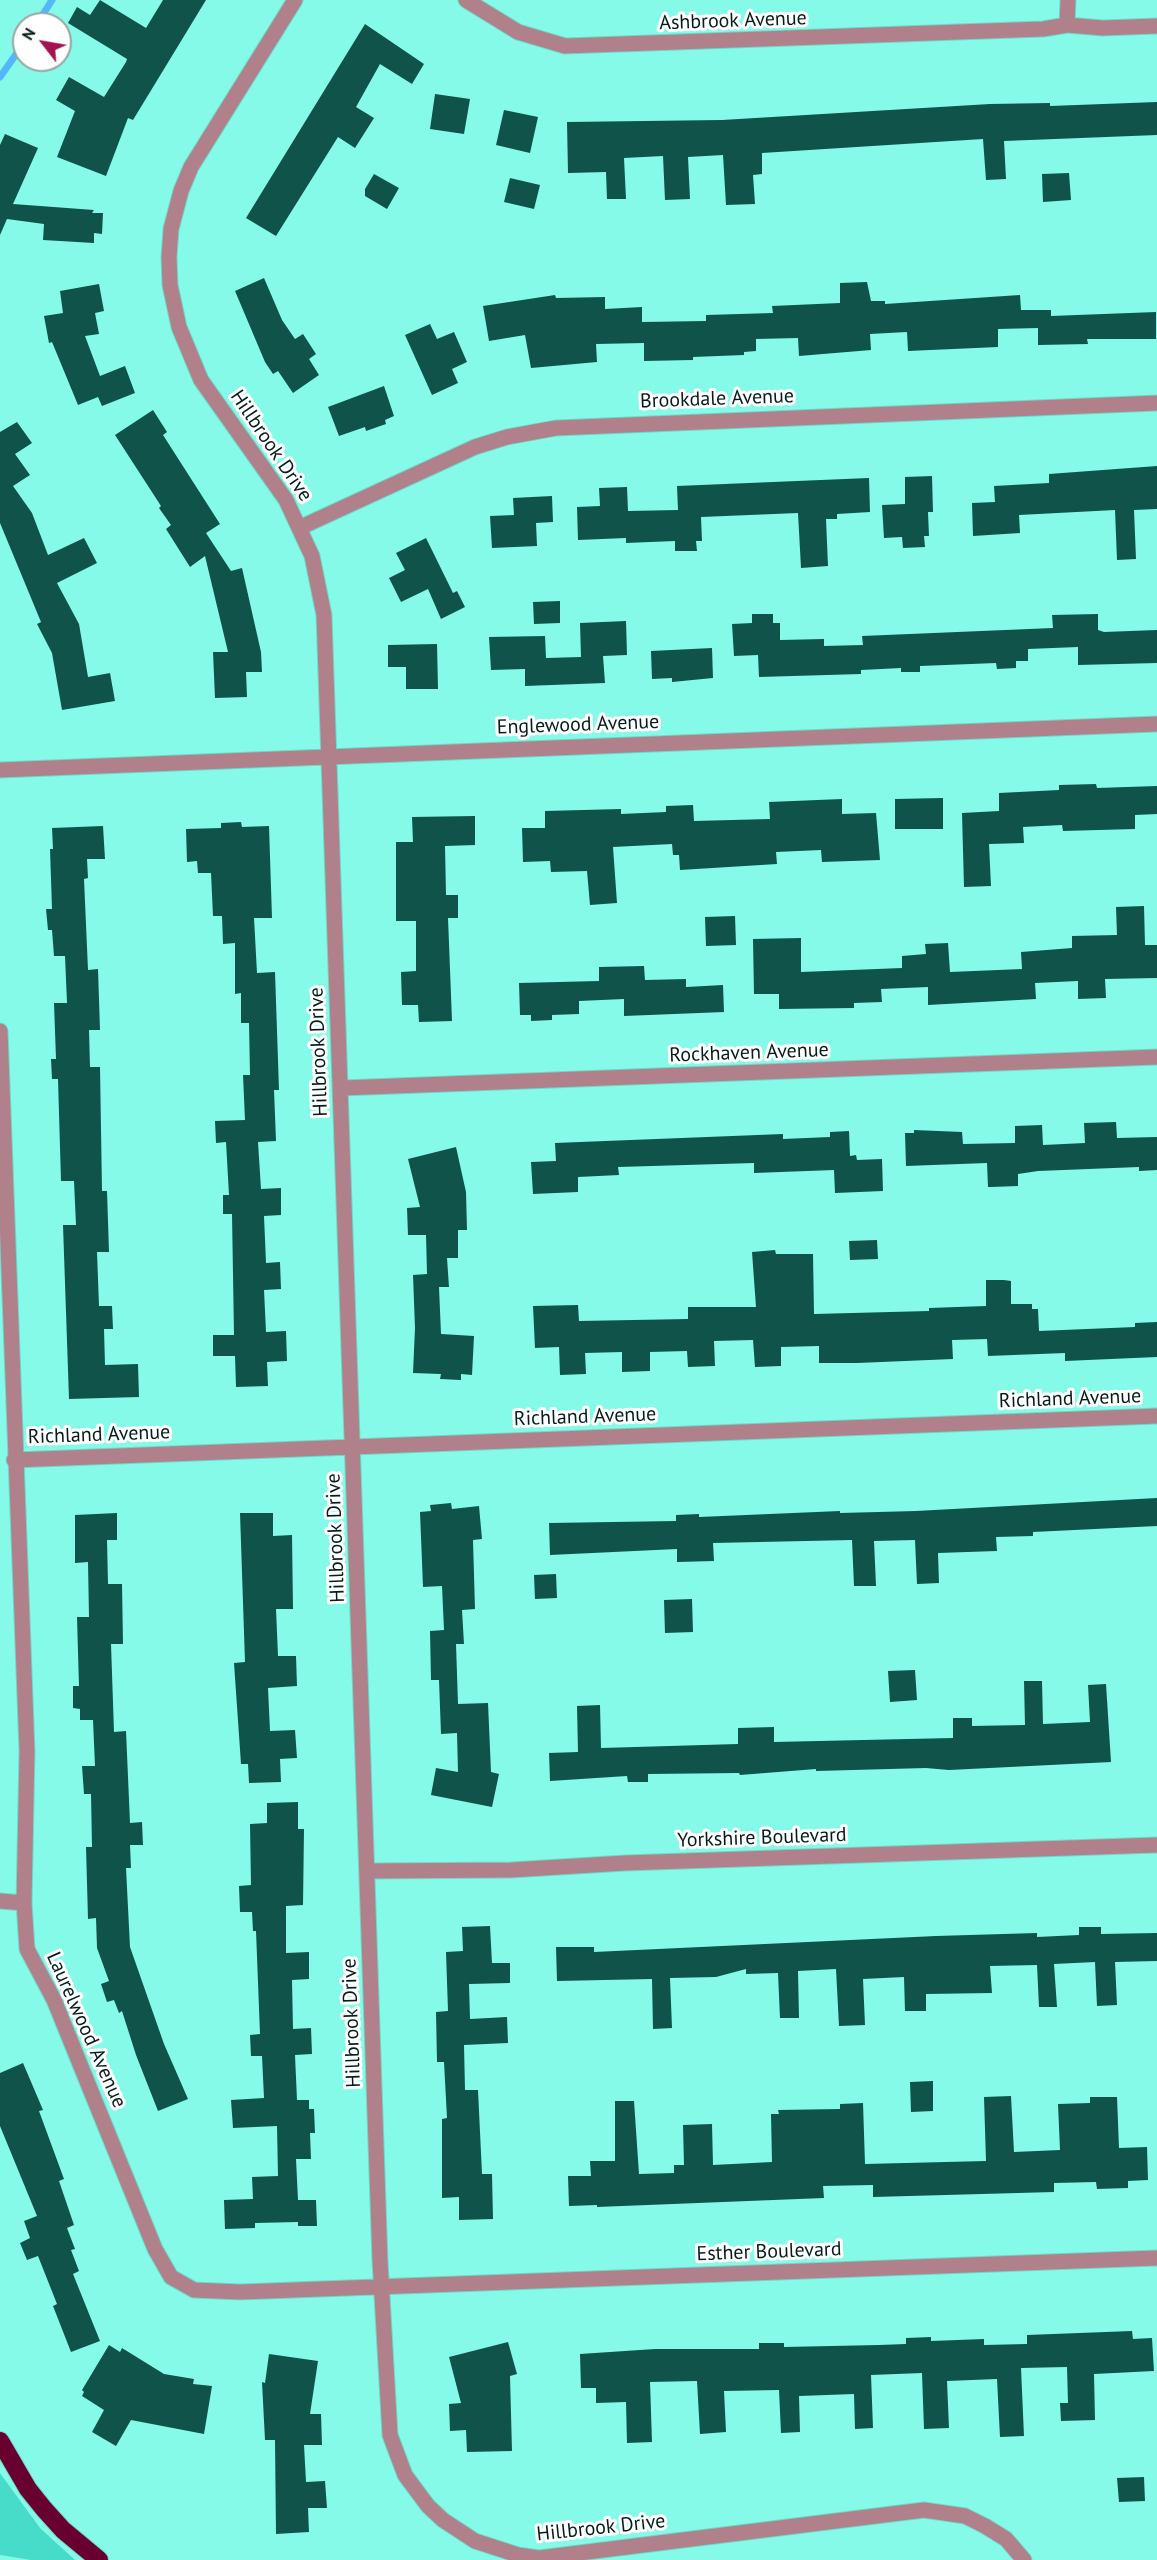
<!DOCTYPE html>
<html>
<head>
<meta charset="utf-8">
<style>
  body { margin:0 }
  #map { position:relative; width:1157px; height:2560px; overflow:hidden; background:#86fae8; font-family:"PT Sans",sans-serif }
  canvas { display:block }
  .north { position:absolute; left:12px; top:12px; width:60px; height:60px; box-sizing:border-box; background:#fff; border:2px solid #9ba5a3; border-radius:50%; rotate:301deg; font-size:16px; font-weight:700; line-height:24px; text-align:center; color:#041d1a }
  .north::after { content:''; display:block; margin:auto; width:21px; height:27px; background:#a51252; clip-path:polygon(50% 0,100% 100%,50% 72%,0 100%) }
</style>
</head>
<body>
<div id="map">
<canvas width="1157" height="2560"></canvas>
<div class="north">N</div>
</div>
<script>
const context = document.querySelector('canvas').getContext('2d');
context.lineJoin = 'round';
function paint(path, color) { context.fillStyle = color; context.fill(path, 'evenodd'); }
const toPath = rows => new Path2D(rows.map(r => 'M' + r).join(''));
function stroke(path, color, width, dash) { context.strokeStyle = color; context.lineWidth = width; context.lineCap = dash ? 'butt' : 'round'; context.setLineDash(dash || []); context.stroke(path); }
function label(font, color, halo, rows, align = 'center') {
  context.font = font + ' "PT Sans",sans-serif'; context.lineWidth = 6; context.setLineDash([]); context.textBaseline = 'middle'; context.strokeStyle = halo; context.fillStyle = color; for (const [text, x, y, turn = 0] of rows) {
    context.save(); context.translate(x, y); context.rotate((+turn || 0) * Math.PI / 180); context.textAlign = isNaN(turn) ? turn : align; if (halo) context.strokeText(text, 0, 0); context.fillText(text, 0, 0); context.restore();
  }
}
paint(toPath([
  [0,2473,40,2528,75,2560,31,2560,0,2555]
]), '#47dcc9');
stroke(toPath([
  [37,24,52,0],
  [0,77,24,43]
]), '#55b6fc', 7);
paint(toPath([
  [100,0,146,28,163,0,206,0,133,120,128,118,106,176,57,157,75,111,56,100,69,77,104,97,126,62,127,59,68,23,77,7,90,15],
  [365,24,424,64,412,84,380,64,356,107,374,118,355,148,338,137,276,236,246,218],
  [435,94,470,99,464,134,430,129],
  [1157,102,1157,135,1004,141,1006,179,986,180,983,139,762,153,762,174,753,175,755,204,726,205,723,155,688,157,690,199,665,200,663,156,624,158,626,199,607,199,606,172,568,173,567,122,722,120,990,104,1050,103,1050,106],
  [504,110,538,117,530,153,496,145],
  [5,134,38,148,13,204,94,210,92,213,103,213,102,234,94,233,94,243,43,240,44,224,7,219,0,235,0,145],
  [1069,173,1071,200,1043,202,1042,174],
  [374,174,399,188,387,209,365,196,365,189],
  [510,178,540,185,534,209,504,202],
  [264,278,282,320,295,339,303,334,316,354,309,359,319,375,293,393,278,371,273,374,265,362,235,291],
  [867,282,871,301,885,301,885,304,1020,295,1021,310,1051,310,1051,316,1156,312,1156,339,1087,339,1088,344,1038,345,1038,328,998,329,998,347,908,351,907,332,870,334,871,350,799,356,798,338,756,339,756,351,744,352,744,355,693,357,693,360,644,361,644,343,596,344,597,362,531,368,525,335,489,341,483,306,555,295,556,298,605,297,605,309,642,307,642,322,706,321,706,315,773,313,772,306,840,303,840,283],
  [99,284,104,311,95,313,99,334,85,336,100,376,125,366,135,393,102,406,98,397,78,405,52,342,49,343,44,316,63,313,60,291],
  [430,324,437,339,454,332,467,362,452,369,458,383,432,395,405,335],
  [384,386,394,416,385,420,386,424,366,431,365,427,339,436,328,407],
  [153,410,167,432,163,435,220,524,206,533,231,571,242,568,261,652,262,672,246,672,247,697,215,698,213,652,228,652,205,556,190,567,166,529,171,525,159,508,161,506,115,435],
  [17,422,32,443,15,454,30,475,13,486,32,513,48,555,84,538,97,563,57,583,79,624,88,677,110,673,115,701,62,710,52,653,37,624,41,622,0,523,0,432],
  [1157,466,1157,509,1134,510,1136,559,1117,560,1115,510,1019,515,1020,533,973,536,972,503,995,502,994,486,1049,483,1049,474],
  [932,476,933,512,928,512,929,536,924,536,925,547,903,548,902,537,884,538,882,505,905,504,905,477],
  [869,478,870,512,837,514,837,519,826,519,828,566,801,568,798,513,701,517,702,541,696,541,697,551,675,551,675,541,626,543,626,538,578,540,577,507,600,506,599,488,627,487,628,511,678,510,677,486],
  [552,496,553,522,536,523,537,546,492,548,490,516,514,515,513,498],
  [426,538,453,593,457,591,465,607,441,619,428,589,401,602,389,578,405,570,396,553],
  [560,601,560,623,534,624,533,602],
  [752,614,773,614,773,623,780,623,780,640,824,639,824,646,863,645,862,636,1053,628,1052,615,1098,614,1098,630,1104,632,1157,630,1157,663,1078,665,1078,647,1028,649,1028,661,1016,661,1016,668,997,669,996,663,920,666,920,672,901,672,901,668,861,670,861,674,759,677,758,655,734,656,732,624,752,623],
  [626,621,627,655,603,656,605,683,525,686,525,669,491,670,489,637,545,636,546,658,581,657,580,623],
  [437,644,438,689,406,689,406,667,388,667,388,645],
  [712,648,713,678,672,682,672,678,652,679,651,651],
  [1096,784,1097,788,1157,786,1157,814,1135,815,1135,829,1063,831,1062,825,1023,827,1024,843,989,844,991,886,964,887,962,813,999,811,999,793,1059,790,1059,785],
  [943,798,943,829,895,829,895,799],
  [842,799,842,814,876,813,880,860,822,862,821,850,776,852,777,864,680,870,679,855,673,855,672,844,613,847,617,903,590,905,587,871,551,872,550,861,523,862,522,828,545,828,545,811,621,809,621,814,666,812,666,806,693,805,694,821,770,819,769,802],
  [475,816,475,845,445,846,446,895,458,895,458,918,448,918,452,1021,419,1022,418,1005,402,1005,401,972,416,971,416,921,396,921,396,842,413,842,412,817],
  [241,822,242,827,269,826,272,918,254,918,257,973,275,972,279,1090,274,1090,276,1141,258,1142,261,1189,281,1188,281,1215,264,1216,266,1263,280,1262,281,1289,264,1290,266,1332,286,1331,287,1361,267,1362,268,1386,236,1387,235,1356,213,1356,213,1335,234,1335,232,1214,223,1214,223,1195,229,1195,226,1142,216,1143,215,1121,245,1120,243,1075,250,1075,249,1023,241,1023,241,993,235,994,235,943,223,944,222,916,213,916,211,873,198,873,197,861,187,862,186,829,221,828,221,823],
  [103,826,105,859,87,859,88,878,84,879,88,970,98,969,100,1030,89,1030,90,1067,100,1067,102,1191,107,1191,109,1252,97,1252,99,1306,112,1306,113,1329,104,1329,105,1365,138,1364,139,1397,69,1399,63,1225,76,1225,74,1181,61,1181,58,1079,52,1079,51,1059,56,1059,54,1003,67,1003,65,956,54,956,52,930,48,930,46,909,52,909,50,849,53,849,52,828],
  [1144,906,1145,945,1157,945,1157,978,1105,979,1106,998,1078,999,1078,981,1035,983,1036,999,928,1005,928,987,881,989,882,1002,854,1003,854,1008,779,1009,779,994,754,994,753,939,801,938,801,972,902,968,902,956,926,954,925,944,948,943,950,972,1022,969,1021,952,1072,948,1072,936,1117,935,1116,907],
  [735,916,736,945,706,946,705,917],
  [644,966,645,980,686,979,686,987,723,985,724,1012,624,1016,624,999,579,1001,579,1014,552,1015,552,1020,531,1021,531,1015,520,1015,519,983,599,981,599,967],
  [1116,1122,1117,1138,1157,1137,1157,1170,1139,1171,1139,1167,1038,1171,1018,1174,1018,1186,991,1187,988,1187,987,1163,906,1166,905,1133,914,1133,914,1130,962,1132,963,1144,1015,1143,1015,1126,1042,1125,1043,1145,1085,1143,1084,1123],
  [849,1131,850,1156,856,1155,857,1160,882,1159,883,1191,835,1193,834,1170,754,1173,754,1163,618,1167,619,1175,578,1177,578,1192,533,1194,531,1162,556,1161,555,1143,783,1134,783,1139,830,1137,830,1132],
  [456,1147,466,1192,467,1230,458,1230,458,1258,447,1258,449,1287,439,1287,441,1334,474,1336,472,1375,461,1374,461,1380,440,1379,441,1374,413,1373,415,1328,413,1275,427,1274,426,1235,408,1235,407,1208,420,1207,408,1159],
  [877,1240,878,1259,850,1260,849,1241],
  [775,1250,776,1254,813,1254,814,1314,929,1311,929,1308,986,1306,986,1280,1004,1280,1011,1281,1011,1304,1032,1304,1032,1309,1038,1309,1039,1331,1135,1327,1135,1323,1157,1322,1157,1357,1065,1361,1065,1353,988,1356,987,1339,952,1340,953,1359,857,1363,819,1363,819,1346,781,1347,781,1366,755,1367,753,1340,714,1341,715,1366,688,1367,687,1351,650,1352,650,1371,622,1372,622,1352,585,1353,586,1374,560,1375,559,1347,535,1348,533,1306,578,1305,579,1321,688,1319,688,1307,756,1307,752,1252],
  [1157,1498,1157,1526,1033,1532,1033,1536,996,1537,997,1551,938,1553,939,1583,917,1584,915,1540,874,1541,876,1586,854,1586,852,1540,713,1543,714,1561,677,1562,677,1549,550,1555,549,1523,676,1521,676,1515,699,1514,699,1517,840,1511,840,1513,916,1511],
  [451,1503,452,1509,479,1506,482,1539,473,1540,475,1609,462,1610,464,1644,456,1644,458,1704,488,1703,491,1772,499,1774,492,1807,431,1795,436,1768,458,1772,457,1733,441,1734,439,1680,431,1680,430,1631,444,1630,442,1586,423,1587,420,1512,431,1511,430,1505],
  [117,1513,117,1540,107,1540,108,1584,122,1584,123,1644,111,1644,114,1732,126,1731,130,1823,142,1822,143,1845,130,1845,131,1868,126,1868,130,1947,164,2044,188,2099,158,2111,136,2055,122,2011,119,2013,114,2000,107,2002,101,1984,109,1981,97,1948,96,1918,88,1919,86,1847,92,1847,91,1794,84,1794,82,1766,95,1766,93,1720,80,1720,80,1709,73,1708,73,1686,79,1686,77,1617,89,1617,88,1562,75,1563,75,1515],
  [240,1513,273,1513,273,1536,292,1535,293,1609,276,1609,278,1656,296,1656,297,1686,268,1688,270,1731,295,1730,297,1758,280,1759,281,1782,249,1783,248,1764,241,1764,234,1663,245,1662],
  [556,1574,557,1598,535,1599,534,1575],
  [692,1599,693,1632,665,1633,664,1600],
  [915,1670,917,1700,890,1702,888,1671],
  [1024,1681,1042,1681,1043,1724,1090,1722,1088,1685,1106,1684,1111,1762,949,1770,926,1768,816,1771,816,1769,740,1775,739,1773,648,1774,648,1782,628,1782,627,1776,550,1781,549,1753,578,1752,577,1706,600,1705,601,1748,738,1744,738,1728,774,1727,774,1742,953,1738,953,1718,972,1718,972,1726,1025,1725],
  [298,1802,298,1829,304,1829,303,1905,286,1906,286,1953,309,1952,309,1979,292,1980,293,2029,311,2028,312,2054,295,2055,297,2100,309,2100,309,2109,314,2109,315,2133,310,2133,311,2159,296,2159,298,2200,316,2200,317,2226,298,2226,298,2222,255,2223,255,2228,225,2229,224,2200,253,2199,252,2177,278,2176,277,2126,233,2128,231,2100,264,2098,262,2056,251,2056,250,2035,260,2034,256,1931,253,1931,252,1912,240,1912,239,1886,251,1885,250,1824,267,1823,267,1803],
  [490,1926,492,1963,510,1963,510,1983,469,1984,470,2019,507,2017,508,2043,464,2045,465,2090,478,2090,482,2174,492,2174,493,2219,459,2220,459,2197,442,2198,442,2119,447,2118,444,2062,437,2062,436,2012,448,2011,446,1952,463,1951,462,1927],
  [1079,1927,1101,1927,1101,1934,1157,1933,1157,1961,1115,1962,1117,2005,1097,2006,1095,1962,1054,1964,1057,2007,1039,2007,1037,1965,990,1966,992,1993,926,1994,926,2011,905,2011,904,1977,863,1979,865,2025,839,2026,836,1969,798,1971,799,2018,780,2018,778,1973,746,1974,746,1969,716,1977,670,1978,672,2028,653,2029,652,1979,557,1981,556,1947,594,1947,594,1952,936,1936,1037,1933,1037,1937,1079,1935],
  [23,2063,43,2110,39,2111,64,2179,59,2181,74,2225,67,2228,75,2249,71,2250,79,2271,73,2274,100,2341,71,2352,53,2306,57,2304,38,2256,27,2260,20,2243,30,2238,24,2221,37,2216,0,2126,0,2073],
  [933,2081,933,2111,911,2112,910,2082],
  [1011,2096,1014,2152,1060,2150,1058,2104,1090,2103,1090,2097,1117,2097,1119,2148,1147,2147,1148,2180,1128,2181,1128,2188,1097,2189,1096,2182,1054,2183,1054,2192,873,2197,873,2185,823,2186,824,2198,597,2207,597,2205,569,2206,568,2176,591,2176,590,2161,615,2161,615,2101,634,2101,639,2174,674,2173,674,2165,684,2165,683,2125,712,2124,713,2165,772,2162,771,2114,779,2114,778,2110,840,2109,840,2104,863,2103,865,2164,986,2161,984,2097],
  [1132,2331,1133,2339,1152,2338,1154,2371,1094,2374,1095,2420,1061,2421,1060,2403,1068,2403,1067,2367,1021,2368,1024,2436,1000,2437,997,2379,947,2381,949,2428,924,2429,922,2373,871,2375,873,2428,855,2429,854,2394,799,2396,800,2432,781,2433,779,2390,724,2391,726,2432,700,2434,697,2381,650,2382,652,2442,627,2443,626,2402,596,2403,596,2388,581,2388,580,2354,655,2349,759,2349,759,2343,784,2343,784,2347,879,2345,906,2344,906,2338,931,2337,931,2341,984,2339,984,2345,1027,2344,1027,2335],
  [508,2342,517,2374,510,2376,512,2451,467,2452,466,2430,450,2431,449,2404,461,2403,449,2357],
  [109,2345,120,2352,122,2348,164,2374,194,2379,193,2384,212,2386,204,2434,131,2420,116,2446,92,2432,104,2410,82,2396,84,2392,82,2390],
  [269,2354,318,2361,310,2414,321,2414,322,2445,304,2445,306,2482,325,2481,327,2508,308,2508,309,2532,276,2534,275,2440,265,2440,262,2382,265,2383],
  [1144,2477,1145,2501,1119,2502,1117,2478]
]), '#0f534b');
const minor = toPath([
  [295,0,191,167,181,191,171,229,169,257,170,285,179,327,201,380,286,500,312,556,324,615,380,2261,390,2435,405,2475,428,2506,443,2520,475,2541,518,2555,539,2558,924,2510,965,2516,985,2526,1006,2539,1024,2560],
  [466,0,518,32,565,46,1043,29,1067,25,1103,28,1157,26],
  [1067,25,1068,0],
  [299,528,475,447,507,437,556,428,1157,403],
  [0,770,1157,724],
  [0,1031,27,1751,24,1903,27,1949,54,2000,155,2249,171,2277,194,2290,240,2292,1157,2258],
  [342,1088,1157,1057],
  [14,1460,1157,1416],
  [368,1871,511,1870,625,1863,1157,1845],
  [0,1901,24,1903]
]);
const motorway = toPath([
  [0,2441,28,2489,44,2509,63,2530,99,2560]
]);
stroke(minor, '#71d7c7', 17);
stroke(motorway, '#71d7c7', 20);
stroke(minor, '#b0808b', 15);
stroke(motorway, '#68002f', 18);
label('20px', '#041d1a', '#fff', [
  ["Ashbrook Avenue",733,21,-2],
  ["Brookdale Avenue",717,399,-2],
  ["Hillbrook Drive",271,446,56],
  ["Englewood Avenue",578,725,-2],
  ["Hillbrook Drive",319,1052,-92],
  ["Rockhaven Avenue",749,1053,-2],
  ["Richland Avenue",1070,1399,-2],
  ["Richland Avenue",585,1417,-2],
  ["Richland Avenue",99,1435,-2],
  ["Hillbrook Drive",336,1538,-92],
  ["Yorkshire Boulevard",762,1838,-2],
  ["Hillbrook Drive",352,2023,-92],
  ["Laurelwood Avenue",86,2030,66],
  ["Esther Boulevard",769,2252,-2],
  ["Hillbrook Drive",601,2528,-6]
]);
</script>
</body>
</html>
